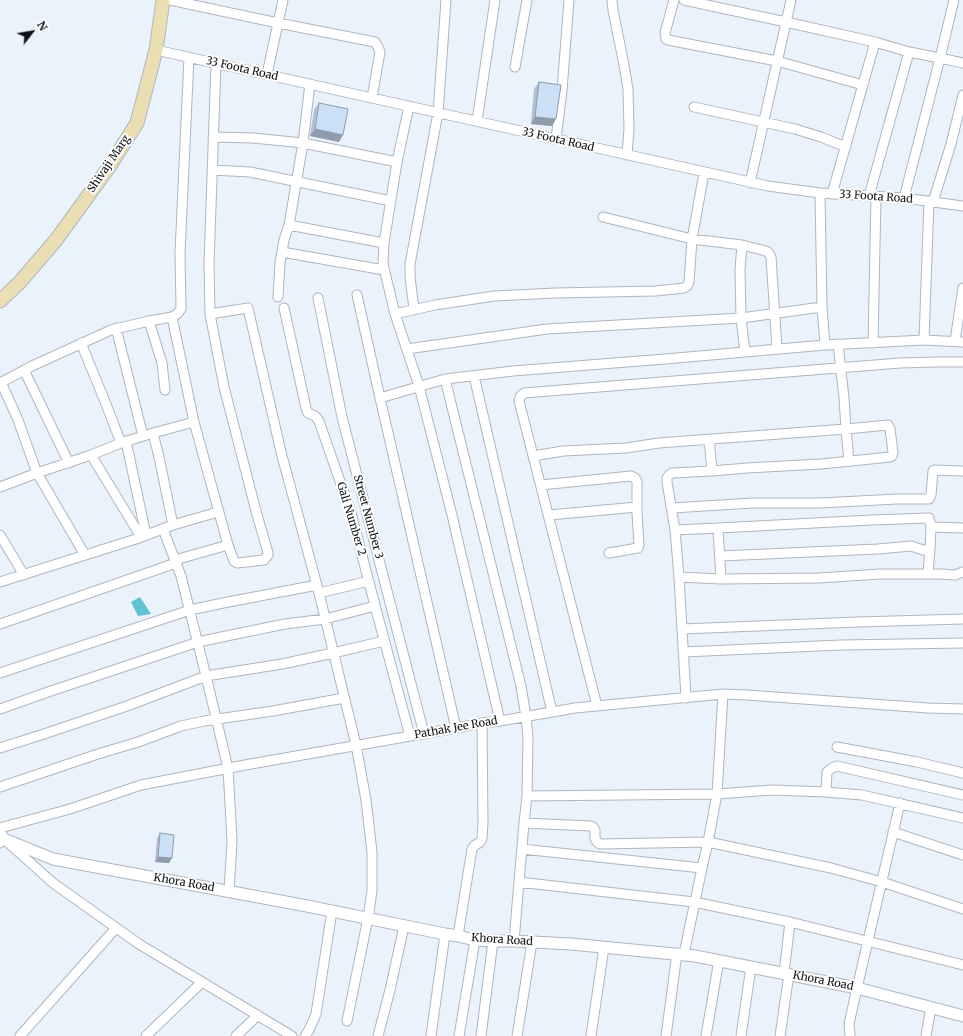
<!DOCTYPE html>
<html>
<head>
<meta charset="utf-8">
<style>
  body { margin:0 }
  #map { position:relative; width:963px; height:1036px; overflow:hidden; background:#eaf2fc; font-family:Merriweather,serif }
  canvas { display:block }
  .north { position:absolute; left:12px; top:12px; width:40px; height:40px; -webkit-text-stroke:3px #fefefe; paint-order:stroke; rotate:59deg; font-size:11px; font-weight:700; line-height:16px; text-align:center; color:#101216 }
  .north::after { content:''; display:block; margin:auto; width:14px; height:18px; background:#101216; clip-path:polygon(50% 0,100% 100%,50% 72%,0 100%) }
</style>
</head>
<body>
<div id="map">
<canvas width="963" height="1036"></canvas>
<div class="north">N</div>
</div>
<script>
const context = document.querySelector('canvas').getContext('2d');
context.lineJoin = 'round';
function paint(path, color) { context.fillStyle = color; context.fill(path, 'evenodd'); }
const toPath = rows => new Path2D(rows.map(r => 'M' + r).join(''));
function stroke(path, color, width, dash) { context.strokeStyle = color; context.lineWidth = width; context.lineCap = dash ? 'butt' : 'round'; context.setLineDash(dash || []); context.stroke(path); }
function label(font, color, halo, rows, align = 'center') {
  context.font = font + ' Merriweather,serif'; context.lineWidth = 4; context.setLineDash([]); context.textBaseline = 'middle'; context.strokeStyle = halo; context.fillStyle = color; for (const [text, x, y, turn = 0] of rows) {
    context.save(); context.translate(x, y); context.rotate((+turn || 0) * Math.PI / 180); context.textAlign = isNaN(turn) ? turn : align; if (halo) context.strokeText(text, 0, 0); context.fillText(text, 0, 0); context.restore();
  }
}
paint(toPath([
  [140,597,151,614,138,616,131,602]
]), '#5ec4d4');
const minor = toPath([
  [170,0,278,23,375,42,378,47,380,52,372,98],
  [612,0,613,10,624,65,628,89,629,129,627,155],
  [674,0,665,33,666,39,668,40,777,61,863,85],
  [684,0,786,22,875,42,909,52,940,58,904,198],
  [954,0,940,58,963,63],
  [156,50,768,186,820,193,904,198,963,206],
  [216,63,209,264,210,314,224,387,256,511,268,553,268,555,264,560,237,563,234,561,228,545],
  [515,67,527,0],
  [267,74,283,0],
  [409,106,397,162,384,243,383,264,395,314,419,386,452,515,500,721],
  [694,107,795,129,821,137,846,147],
  [477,121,495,0],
  [213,137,253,138,303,143,397,162],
  [556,139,562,90,569,0],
  [212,170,250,172,391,201],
  [750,183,791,0],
  [820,193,822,307,825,345],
  [832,194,875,42],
  [869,196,909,52],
  [933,202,951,144,963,95],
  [603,217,692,239,742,245,762,250,768,252,771,257,777,349],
  [289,225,384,243],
  [742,245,740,270,741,318,745,352],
  [282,252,384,270],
  [357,295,380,398,456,728],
  [278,297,280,263,284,240,289,225,303,143,310,84],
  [318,298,342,417,424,734],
  [284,308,306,408,308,413,315,416,319,421,351,513,377,613,410,736],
  [414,309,410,277,410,264,438,113,446,0],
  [210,314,248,308,281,452,319,593,356,745,366,800,372,852,372,891,368,918,347,1021],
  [395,314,435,305,494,296,556,293,655,291,684,288,687,286,689,282,692,239,704,173],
  [172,317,194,422,228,545,175,560],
  [116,328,143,436],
  [924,340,929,201],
  [955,341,963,288],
  [81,343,106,404,121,443],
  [873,343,876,197],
  [407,349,547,329,741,318,822,307],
  [24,370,69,463],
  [474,376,552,712],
  [445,379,521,686,526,717,528,738,527,796,524,823,514,941],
  [1,382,18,420,37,473,85,555],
  [0,383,32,366,111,330,149,321],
  [165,390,162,363,149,321,172,317,177,314,181,309,180,253,189,57],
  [380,398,445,379,513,371,665,359,825,345,924,340,963,342],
  [153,433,159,457,173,525],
  [126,441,146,535],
  [91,455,141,537],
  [533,456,563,451,626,448,659,443,846,429,844,398,838,344],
  [712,471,747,468,821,464,851,461,890,457,892,456,893,452,890,429,888,425,846,429,849,461],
  [541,485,631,476,635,478,637,482,637,513,639,545,638,548,609,553],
  [0,487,37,473,91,455,121,443,153,433,194,422],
  [672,508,753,503,820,503,897,499,929,499,931,495,933,471,934,470,963,471],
  [549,515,637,507],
  [718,528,872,520,927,518,929,518,931,527,963,528],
  [163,529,181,576,206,676,228,768,232,841,229,891],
  [675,530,718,528,721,579,679,577],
  [0,535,24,575],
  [720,556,878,549,911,546,923,550,927,550,930,549,931,527],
  [928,574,930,549],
  [721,579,819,578,880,574,941,574,955,575,963,572],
  [0,582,136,539,173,525,218,512],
  [319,593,369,581],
  [0,624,176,563],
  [682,629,858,622,963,619],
  [683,652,841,645,963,643],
  [0,673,190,610,223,603,317,585],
  [686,698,679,577,675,530,667,482,667,478,669,475,672,473,712,471,709,439],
  [597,706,519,401,520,397,524,393,900,363,936,362,963,362],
  [0,709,48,692,198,642,231,635,285,624,325,619,375,606],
  [837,747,917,762,963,773],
  [0,748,44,734,127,706,206,676,282,664,333,653,384,641],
  [0,787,98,754,138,742,181,726,204,721,273,711,344,698],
  [826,792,827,772,832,768,837,766,963,795],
  [527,796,717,794,772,790,826,792,862,795,963,818],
  [524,823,591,826,593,827,595,830,595,838,597,842,600,844,708,842,831,868,882,882,963,909],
  [0,828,70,809,141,785,245,765,456,728,482,723,500,721,575,708,723,694,747,695,928,708,963,709],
  [893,832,963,855],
  [0,843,4,839,53,883,139,944,292,1036],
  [522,849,702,868],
  [519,882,694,902,790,922,963,965],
  [458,936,472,849,475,845,479,843,482,839,483,823,482,723],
  [684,954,702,868,708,842,717,794,723,694],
  [784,973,790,922],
  [20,1036,116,928],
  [146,1036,202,982],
  [236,1036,258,1015],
  [305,1036,309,1030,316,1014,332,911],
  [378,1036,390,990,404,926],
  [431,1036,445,934],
  [459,1036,475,940],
  [481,1036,493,941],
  [517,1036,532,942],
  [591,1036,604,947],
  [666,1036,677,953],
  [706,1036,719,960],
  [741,1036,751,967],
  [780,1036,789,974],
  [850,1036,849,1024,857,988,900,803],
  [926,1036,931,1007]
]);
const tertiary = toPath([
  [0,834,4,839,53,859,302,905,445,934,458,936,475,940,493,941,514,941,571,944,695,956,857,988,963,1016]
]);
const secondary = toPath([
  [0,301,20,282,56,240,109,167,137,123,156,50,163,0]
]);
stroke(minor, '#aeb6bf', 11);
stroke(tertiary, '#aeb6bf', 13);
stroke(secondary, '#aeb6bf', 15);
stroke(minor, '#fff', 9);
stroke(tertiary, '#fff', 11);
stroke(secondary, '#eadfb3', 13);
paint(toPath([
  [539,82,552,126,531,124,534,89],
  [319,103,339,142,310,136,314,110],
  [160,833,169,863,155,862,157,838]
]), '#afc0d4');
paint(toPath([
  [535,117,556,119,552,126,531,124],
  [315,129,343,135,339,142,310,136],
  [158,857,172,858,169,863,155,862]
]), '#8e9cac');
const building = toPath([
  [539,82,561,85,556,119,535,117,539,82],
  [319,103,348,109,343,135,315,129,319,103],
  [160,833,174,835,172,858,158,857,160,833]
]);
paint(building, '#cbdff6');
stroke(building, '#8e9cac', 1);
label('11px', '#101216', '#fefefe', [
  ["33 Foota Road",242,69,13],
  ["33 Foota Road",558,140,13],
  ["Shivaji Marg",109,164,-56],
  ["33 Foota Road",876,197,4],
  ["Street Number 3",368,517,75],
  ["Gali Number 2",351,519,73],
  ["Pathak Jee Road",456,728,-10],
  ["Khora Road",184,883,10],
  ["Khora Road",502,940,4],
  ["Khora Road",823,981,11]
]);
</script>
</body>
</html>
